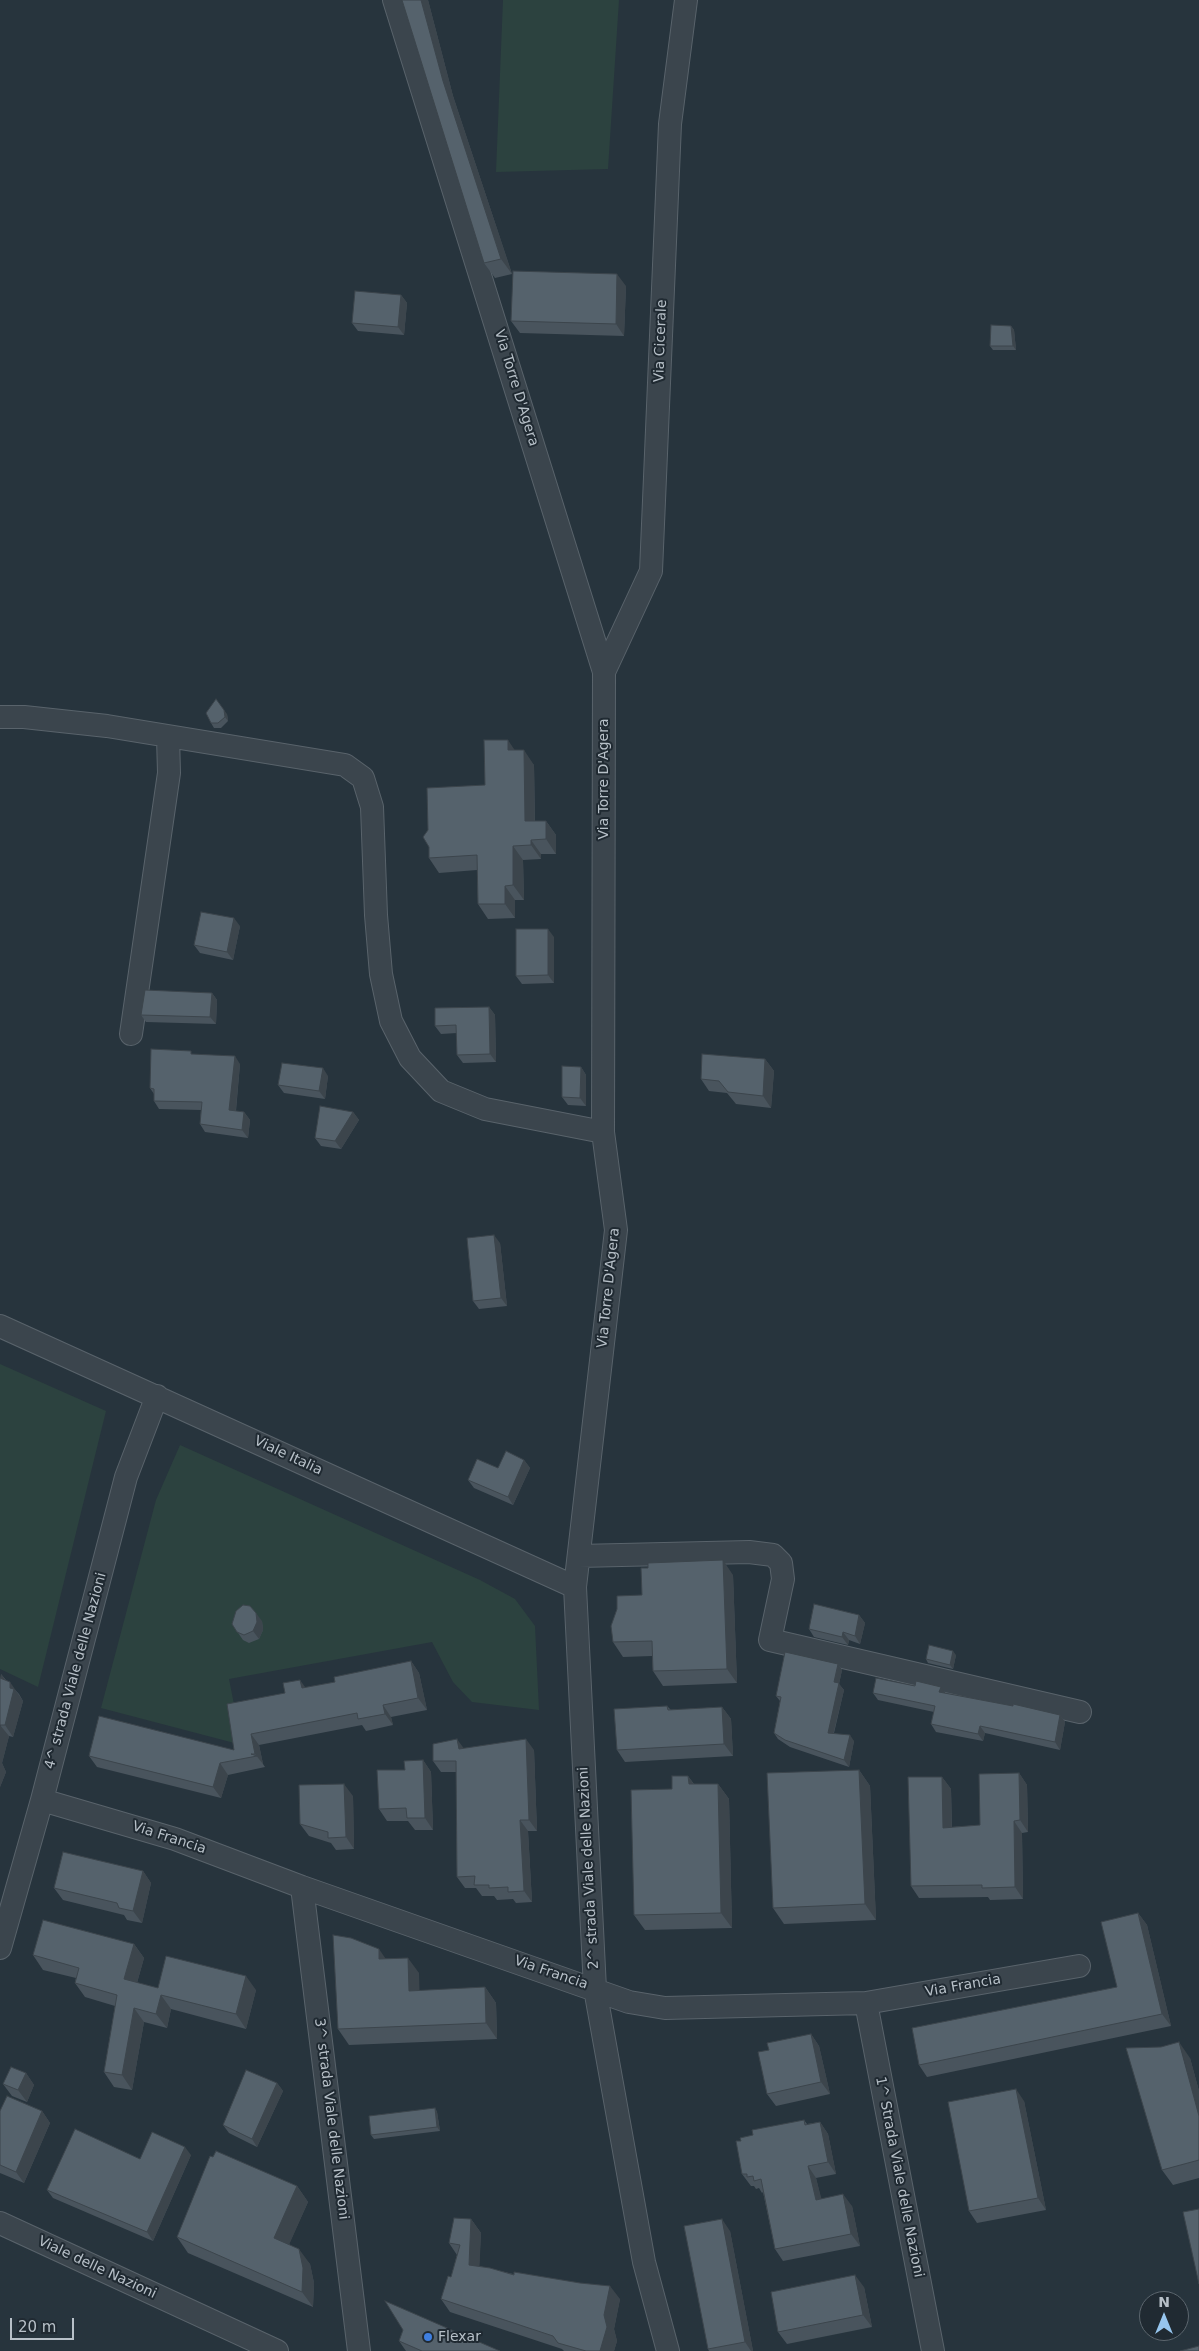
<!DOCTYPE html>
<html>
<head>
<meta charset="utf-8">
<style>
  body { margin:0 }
  #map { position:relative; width:1199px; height:2351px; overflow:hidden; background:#27343d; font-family:"DejaVu Sans",sans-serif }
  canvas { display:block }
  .north { position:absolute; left:1139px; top:2291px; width:50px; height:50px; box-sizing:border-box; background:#202a32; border:1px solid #5c666e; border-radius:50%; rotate:0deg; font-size:14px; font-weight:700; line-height:20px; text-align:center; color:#b7c0c8 }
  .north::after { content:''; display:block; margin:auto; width:18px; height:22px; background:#96c5ee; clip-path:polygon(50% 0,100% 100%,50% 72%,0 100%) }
  .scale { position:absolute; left:10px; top:2318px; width:64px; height:22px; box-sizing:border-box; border:2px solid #b7c0c8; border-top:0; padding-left:6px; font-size:15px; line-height:18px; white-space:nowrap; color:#b7c0c8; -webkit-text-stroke:4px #202a32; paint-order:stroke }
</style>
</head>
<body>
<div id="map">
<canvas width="1199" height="2351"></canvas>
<div class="north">N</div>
<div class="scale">20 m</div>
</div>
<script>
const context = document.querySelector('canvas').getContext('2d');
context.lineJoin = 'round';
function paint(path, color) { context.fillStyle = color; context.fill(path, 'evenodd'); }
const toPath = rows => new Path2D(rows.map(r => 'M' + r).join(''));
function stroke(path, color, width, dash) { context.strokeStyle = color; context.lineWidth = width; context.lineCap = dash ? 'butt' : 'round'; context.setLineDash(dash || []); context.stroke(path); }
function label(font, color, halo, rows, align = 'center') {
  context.font = font + ' "DejaVu Sans",sans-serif'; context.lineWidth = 4; context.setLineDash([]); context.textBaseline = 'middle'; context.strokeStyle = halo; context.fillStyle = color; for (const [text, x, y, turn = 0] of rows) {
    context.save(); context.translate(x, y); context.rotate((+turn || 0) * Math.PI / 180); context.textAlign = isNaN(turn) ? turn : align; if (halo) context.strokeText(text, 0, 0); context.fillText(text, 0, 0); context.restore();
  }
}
paint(toPath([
  [503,0,619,0,608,169,496,172],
  [0,1364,106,1411,38,1687,0,1669],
  [180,1445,480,1580,515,1599,535,1626,539,1710,472,1702,453,1682,432,1642,229,1679,242,1745,101,1708,156,1500]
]), '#2c423f');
const minor = toPath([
  [394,0,604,672,603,1132,616,1230,575,1587,595,1989,644,2262,668,2351],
  [604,672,651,571,670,124,686,0],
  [0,717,24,717,107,726,345,765,363,778,372,807,376,915,381,974,391,1021,410,1058,441,1091,485,1109,603,1132],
  [131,1034,169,773,168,737],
  [0,1326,575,1587],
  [579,1556,749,1552,773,1555,781,1563,783,1579,770,1640,1080,1712],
  [42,1800,175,1839,302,1887,629,2002,665,2008,866,2003,1079,1966],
  [302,1887,359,2351],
  [0,1948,42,1800,126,1477,157,1396],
  [866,2003,933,2351],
  [0,2223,277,2351]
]);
stroke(minor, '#59636b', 24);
stroke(minor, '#3b454d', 22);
paint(toPath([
  [402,0,428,0,453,96,512,274,495,278,484,263],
  [626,286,624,336,520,333,511,321],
  [401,295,407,303,404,335,358,331,352,323],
  [1011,326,1014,330,1016,350,993,350,990,346],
  [227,714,228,721,221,728,214,728,211,723],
  [515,750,534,765,535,821,546,821,556,835,556,854,541,854,541,859,523,860,524,900,515,900,515,918,488,919,478,904,477,870,439,873,429,858,485,785],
  [240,926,233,960,200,953,194,945],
  [554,937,554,983,522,984,516,976],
  [212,993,217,1000,216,1024,146,1022,141,1015],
  [489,1007,495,1015,496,1062,463,1063,457,1055,457,1033,441,1034,435,1026],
  [193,1054,240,1064,236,1111,244,1112,250,1120,248,1138,205,1132,200,1124,201,1110,159,1109,154,1101,154,1094,150,1088],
  [765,1059,774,1071,771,1108,736,1104,727,1093,709,1091,701,1079],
  [581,1067,586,1075,586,1106,568,1105,562,1097],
  [328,1076,325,1099,284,1093,278,1085],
  [353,1112,359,1120,341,1149,321,1146,315,1138],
  [500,1243,507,1306,479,1309,473,1301],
  [524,1460,530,1468,513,1505,474,1488,468,1480,498,1468],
  [733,1575,737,1683,663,1686,653,1671,652,1656,623,1657,613,1642,617,1609,642,1595],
  [859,1615,865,1623,860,1644,849,1640,848,1645,814,1637,809,1629],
  [262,1621,263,1630,259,1639,249,1643,243,1640,232,1624],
  [956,1655,953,1669,928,1663,926,1659],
  [411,1661,419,1673,427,1710,391,1717,393,1725,366,1731,362,1725,259,1745,263,1764,265,1767,228,1775,221,1798,97,1767,89,1756,234,1750,285,1693,306,1688,335,1682],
  [838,1664,842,1670,839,1684,844,1690,834,1733,854,1741,849,1767,790,1747,778,1739,774,1733,780,1701,776,1696],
  [1,1674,6,1680,19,1694,23,1701,13,1737,9,1736,2,1763,6,1772,0,1787],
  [873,1693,945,1693,1060,1715,1065,1722,1060,1750,985,1733,983,1741,936,1732,931,1724,934,1712,878,1700],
  [667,1706,671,1710,722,1707,731,1719,733,1756,625,1762,617,1750],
  [464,1748,534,1750,537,1831,528,1831,532,1902,516,1903,513,1899,497,1900,494,1896,482,1896,476,1888,465,1888,457,1877,456,1772,441,1772,433,1761],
  [423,1760,431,1772,433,1830,415,1830,408,1821,387,1821,379,1809,405,1770],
  [859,1770,870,1786,876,1920,784,1924,773,1908],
  [1019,1773,1027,1785,1028,1832,1022,1833,1023,1899,990,1900,988,1897,919,1898,911,1886,942,1777,951,1789,952,1827,980,1825],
  [688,1776,694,1784,718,1784,729,1799,732,1928,645,1930,634,1915,672,1789],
  [353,1796,354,1849,336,1850,331,1843,309,1836,300,1824],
  [143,1871,151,1883,142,1923,127,1920,124,1915,63,1900,54,1888],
  [1138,1913,1147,1925,1171,2026,927,2077,919,2065,1117,1987],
  [134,1944,144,1958,137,1983,158,1988,256,1990,246,2029,171,2009,167,2028,144,2022,132,2090,114,2087,104,2072,115,2006,85,1997,75,1983,76,1978,43,1970,33,1955],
  [386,1959,419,1973,419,1991,485,1987,496,2003,497,2039,349,2045,338,2029],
  [811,2034,819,2046,830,2094,776,2106,767,2094],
  [1190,2058,1199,2091,1199,2178,1173,2185,1162,2170],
  [26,2073,34,2085,27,2102,12,2096,3,2084],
  [277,2083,283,2091,257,2147,229,2133,223,2125],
  [1024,2101,1046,2210,977,2223,969,2211],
  [435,2108,437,2112,440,2131,374,2139,371,2135],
  [0,2111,42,2111,50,2123,24,2183,0,2173],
  [804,2120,807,2124,820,2122,828,2134,836,2174,816,2178,821,2199,852,2206,860,2246,783,2261,775,2249,763,2192,762,2193,759,2188,756,2189,754,2186,751,2186,742,2174,741,2141,753,2135],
  [191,2155,153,2241,53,2198,47,2190],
  [213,2157,297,2186,308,2202,289,2244,310,2264,314,2283,313,2307,188,2253,177,2237],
  [471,2219,481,2233,479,2266,620,2299,614,2329,617,2341,614,2351,564,2351,562,2349,450,2312,441,2299,451,2277,457,2255,449,2243],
  [730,2231,753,2351,709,2351,708,2349],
  [864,2287,872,2327,787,2344,778,2332],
  [399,2341,500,2351,406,2351]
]), '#49545d');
paint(toPath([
  [421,0,428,0,453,96,512,274,501,259,443,81],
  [617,274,626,286,624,336,616,324],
  [401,295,407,303,404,335,398,327],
  [1011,326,1014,330,1016,350,1013,346],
  [224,710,227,714,228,721,225,717],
  [508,740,518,755,508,750],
  [524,750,534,765,535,836,525,821],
  [546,821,556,835,556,854,546,839],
  [531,840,541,854,541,859,531,845],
  [513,846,523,860,524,900,513,885],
  [505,886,515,900,515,918,505,904],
  [234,918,240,926,233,960,227,952],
  [548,929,554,937,554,983,548,975],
  [212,993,217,1000,216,1024,210,1017],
  [489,1007,495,1015,496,1062,490,1054],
  [235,1056,240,1064,235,1118,229,1110],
  [765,1059,774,1071,771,1108,763,1096],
  [581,1067,586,1075,586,1106,580,1098],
  [323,1068,328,1076,325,1099,319,1091],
  [244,1112,250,1120,248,1138,242,1130],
  [353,1112,359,1120,341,1149,335,1141],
  [494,1235,500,1243,507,1306,501,1298],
  [524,1460,530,1468,513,1505,508,1497],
  [723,1560,733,1575,737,1683,727,1669],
  [256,1613,262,1621,263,1630,259,1639,253,1631],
  [859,1615,865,1623,860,1644,855,1636],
  [843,1632,849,1640,848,1645,842,1637],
  [953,1651,956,1655,953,1669,950,1665],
  [411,1661,419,1673,427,1710,418,1698],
  [838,1664,842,1670,839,1684,844,1690,832,1739,828,1733,834,1682],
  [1,1674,10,1686,0,1678],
  [300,1680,308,1691,302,1688],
  [10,1682,23,1701,13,1737,5,1725],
  [941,1687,946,1694,939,1692],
  [383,1705,391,1717,393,1725,385,1714],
  [722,1707,731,1719,733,1756,724,1744],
  [1060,1715,1065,1722,1060,1750,1055,1742],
  [0,1725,9,1736,2,1763,6,1772,0,1787],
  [980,1726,985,1733,983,1741,978,1734],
  [251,1734,259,1745,263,1764,255,1754],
  [850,1735,854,1741,849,1767,844,1760],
  [457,1739,465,1750,459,1749],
  [526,1739,534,1750,537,1831,529,1820],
  [423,1760,431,1772,433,1830,425,1818],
  [220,1763,228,1775,221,1798,213,1787],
  [859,1770,870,1786,876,1920,865,1904],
  [1019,1773,1027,1785,1028,1832,1020,1820],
  [688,1776,699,1792,689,1784],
  [942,1777,951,1789,952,1840,943,1828],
  [344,1784,353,1796,354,1849,346,1837],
  [718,1784,729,1799,732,1928,721,1913],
  [520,1820,528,1831,532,1902,524,1891],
  [1014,1821,1022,1833,1023,1899,1015,1887],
  [143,1871,151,1883,142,1923,133,1911],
  [1138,1913,1147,1925,1171,2026,1162,2014],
  [134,1944,144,1958,134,1993,124,1979],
  [379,1949,390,1965,379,1959],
  [408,1958,419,1973,420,2007,409,1991],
  [246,1976,256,1990,246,2029,236,2014],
  [485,1987,496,2003,497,2039,486,2023],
  [161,1995,171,2009,167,2028,156,2014],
  [134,2008,144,2022,132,2090,122,2075],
  [811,2034,819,2046,830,2094,821,2082],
  [1179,2042,1190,2058,1199,2091,1199,2116],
  [26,2073,34,2085,27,2102,18,2090],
  [277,2083,283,2091,257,2147,252,2139],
  [1016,2089,1024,2101,1046,2210,1038,2198],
  [435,2108,437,2112,440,2131,437,2127],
  [42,2111,50,2123,24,2183,16,2172],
  [820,2122,828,2134,836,2174,828,2162],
  [185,2147,191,2155,153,2241,147,2232],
  [808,2166,816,2178,825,2212,816,2200],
  [297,2186,308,2202,285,2254,274,2238],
  [843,2194,852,2206,860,2246,851,2234],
  [471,2219,481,2233,479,2279,469,2265],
  [722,2219,730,2231,753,2351,751,2351,745,2342],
  [299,2249,310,2264,314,2283,313,2307,302,2292],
  [855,2275,864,2287,872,2327,863,2315],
  [610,2286,620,2299,614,2329,617,2341,614,2351,600,2351,604,2315]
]), '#3c454c');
const building = toPath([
  [402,0,421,0,443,81,501,259,484,263,402,0],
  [513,271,617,274,616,324,511,321,513,271],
  [355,291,401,295,398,327,352,323,355,291],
  [991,325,1011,326,1013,346,990,346,991,325],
  [216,699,224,710,225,717,218,723,211,723,206,713,216,699],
  [484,740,508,740,508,750,524,750,525,821,546,821,546,839,531,840,531,845,513,846,513,885,505,886,505,904,478,904,477,855,429,858,429,847,423,837,428,830,427,788,485,785,484,740],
  [201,912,234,918,227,952,194,945,201,912],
  [516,929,548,929,548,975,516,976,516,929],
  [145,990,212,993,210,1017,141,1015,145,990],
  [489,1007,490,1054,457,1055,456,1025,435,1026,435,1008,489,1007],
  [151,1049,191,1051,191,1054,235,1056,229,1110,244,1112,242,1130,200,1124,202,1102,154,1101,154,1089,150,1088,151,1049],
  [702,1054,765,1059,763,1096,728,1092,719,1081,701,1079,702,1054],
  [282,1063,323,1068,319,1091,278,1085,282,1063],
  [562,1066,581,1067,580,1098,562,1097,562,1066],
  [320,1106,353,1112,335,1141,315,1138,320,1106],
  [494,1235,501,1298,473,1301,467,1238,494,1235],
  [506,1451,524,1460,508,1497,468,1480,477,1459,498,1468,506,1451],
  [723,1560,727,1669,653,1671,652,1641,613,1642,611,1626,617,1609,617,1596,642,1595,641,1568,648,1568,648,1563,723,1560],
  [814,1604,859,1615,855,1636,843,1632,842,1637,809,1629,814,1604],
  [243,1605,250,1606,256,1613,257,1622,253,1631,244,1635,237,1632,232,1624,236,1611,243,1605],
  [929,1645,953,1651,950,1665,926,1659,929,1645],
  [785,1652,838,1664,834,1682,839,1683,828,1733,850,1735,844,1760,785,1740,774,1733,781,1697,776,1696,785,1652],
  [411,1661,418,1698,383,1705,385,1714,358,1719,357,1713,251,1734,255,1754,251,1754,257,1756,220,1763,213,1787,89,1756,99,1716,234,1750,227,1704,285,1693,283,1683,300,1680,302,1688,335,1682,334,1677,411,1661],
  [0,1678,10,1682,10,1688,14,1689,5,1725,0,1725,0,1726,0,1678],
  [876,1678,915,1686,916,1681,941,1687,939,1692,1013,1706,1013,1704,1060,1715,1055,1742,980,1726,978,1734,931,1724,935,1706,873,1693,876,1678],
  [667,1706,668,1710,722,1707,724,1744,617,1750,614,1709,667,1706],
  [457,1739,459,1749,526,1739,529,1820,520,1820,524,1891,508,1892,508,1887,489,1888,489,1885,474,1885,475,1876,457,1877,456,1761,433,1761,433,1744,457,1739],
  [423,1760,425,1818,407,1818,406,1808,379,1809,377,1770,405,1770,404,1761,423,1760],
  [859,1770,865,1904,773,1908,767,1773,859,1770],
  [1019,1773,1020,1820,1014,1821,1015,1887,982,1888,982,1885,911,1886,908,1777,942,1777,943,1828,980,1825,979,1774,1019,1773],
  [672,1776,688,1776,689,1784,718,1784,721,1913,634,1915,631,1790,672,1789,672,1776],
  [344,1784,346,1837,328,1838,328,1832,300,1824,299,1785,344,1784],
  [63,1852,143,1871,133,1911,119,1908,117,1903,54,1888,63,1852],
  [1138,1913,1162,2014,919,2065,912,2028,1117,1987,1101,1922,1138,1913],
  [43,1920,134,1944,124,1979,158,1988,166,1956,246,1976,236,2014,161,1995,156,2014,134,2008,122,2075,104,2072,117,1995,75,1983,79,1968,33,1955,43,1920],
  [333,1935,351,1938,379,1949,379,1959,408,1958,409,1991,485,1987,486,2023,338,2029,333,1935],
  [811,2034,821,2082,767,2094,758,2052,769,2050,767,2043,811,2034],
  [1179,2042,1199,2116,1199,2160,1162,2170,1126,2048,1161,2047,1179,2042],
  [11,2067,26,2073,18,2090,3,2084,11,2067],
  [246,2070,277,2083,252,2139,223,2125,246,2070],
  [1016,2089,1038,2198,969,2211,948,2102,1016,2089],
  [7,2096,42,2111,16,2172,0,2165,0,2111,7,2096],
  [435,2108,437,2127,371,2135,369,2116,435,2108],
  [804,2120,805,2125,820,2122,828,2162,808,2166,816,2200,843,2194,851,2234,775,2249,761,2179,754,2181,753,2176,747,2177,747,2174,742,2174,736,2141,741,2141,740,2138,753,2135,752,2130,804,2120],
  [75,2129,140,2159,152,2132,185,2147,147,2232,47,2190,75,2129],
  [216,2151,297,2186,274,2238,299,2249,303,2268,302,2292,177,2237,210,2156,213,2157,216,2151],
  [1199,2209,1199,2284,1183,2212,1199,2209],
  [454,2218,471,2219,469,2265,490,2268,514,2275,514,2272,580,2283,610,2286,604,2315,607,2327,600,2351,586,2351,558,2343,553,2336,441,2299,448,2276,451,2277,460,2245,449,2243,454,2218],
  [722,2219,745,2342,708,2349,684,2226,722,2219],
  [855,2275,863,2315,778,2332,771,2292,855,2275],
  [385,2301,500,2351,422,2351,399,2341,403,2330,385,2301],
  [1199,2346,1199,2351,1180,2351,1199,2346]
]);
paint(building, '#55626c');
stroke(building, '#3c454c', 1);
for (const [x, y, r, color] of [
  [428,2337,5,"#3f7fe0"]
]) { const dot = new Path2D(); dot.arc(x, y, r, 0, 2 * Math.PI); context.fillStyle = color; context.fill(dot); stroke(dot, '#202a32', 2); }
label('14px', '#b7c0c8', '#202a32', [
  ["Via Cicerale",661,341,-88],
  ["Via Torre D'Agera",516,388,73],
  ["Via Torre D'Agera",604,779,-90],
  ["Via Torre D'Agera",609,1288,-84],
  ["Viale Italia",288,1456,25],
  ["4^ strada Viale delle Nazioni",76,1671,-75],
  ["Via Francia",169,1838,18],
  ["2^ strada Viale delle Nazioni",589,1868,-93],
  ["Via Francia",551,1973,19],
  ["Via Francia",963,1986,-10],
  ["3^ strada Viale delle Nazioni",331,2119,83],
  ["1^ Strada Viale delle Nazioni",899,2177,79],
  ["Viale delle Nazioni",97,2268,25]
]);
label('14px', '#b7c0c8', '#202a32', [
  ["Flexar",438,2337]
], 'left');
</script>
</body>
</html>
